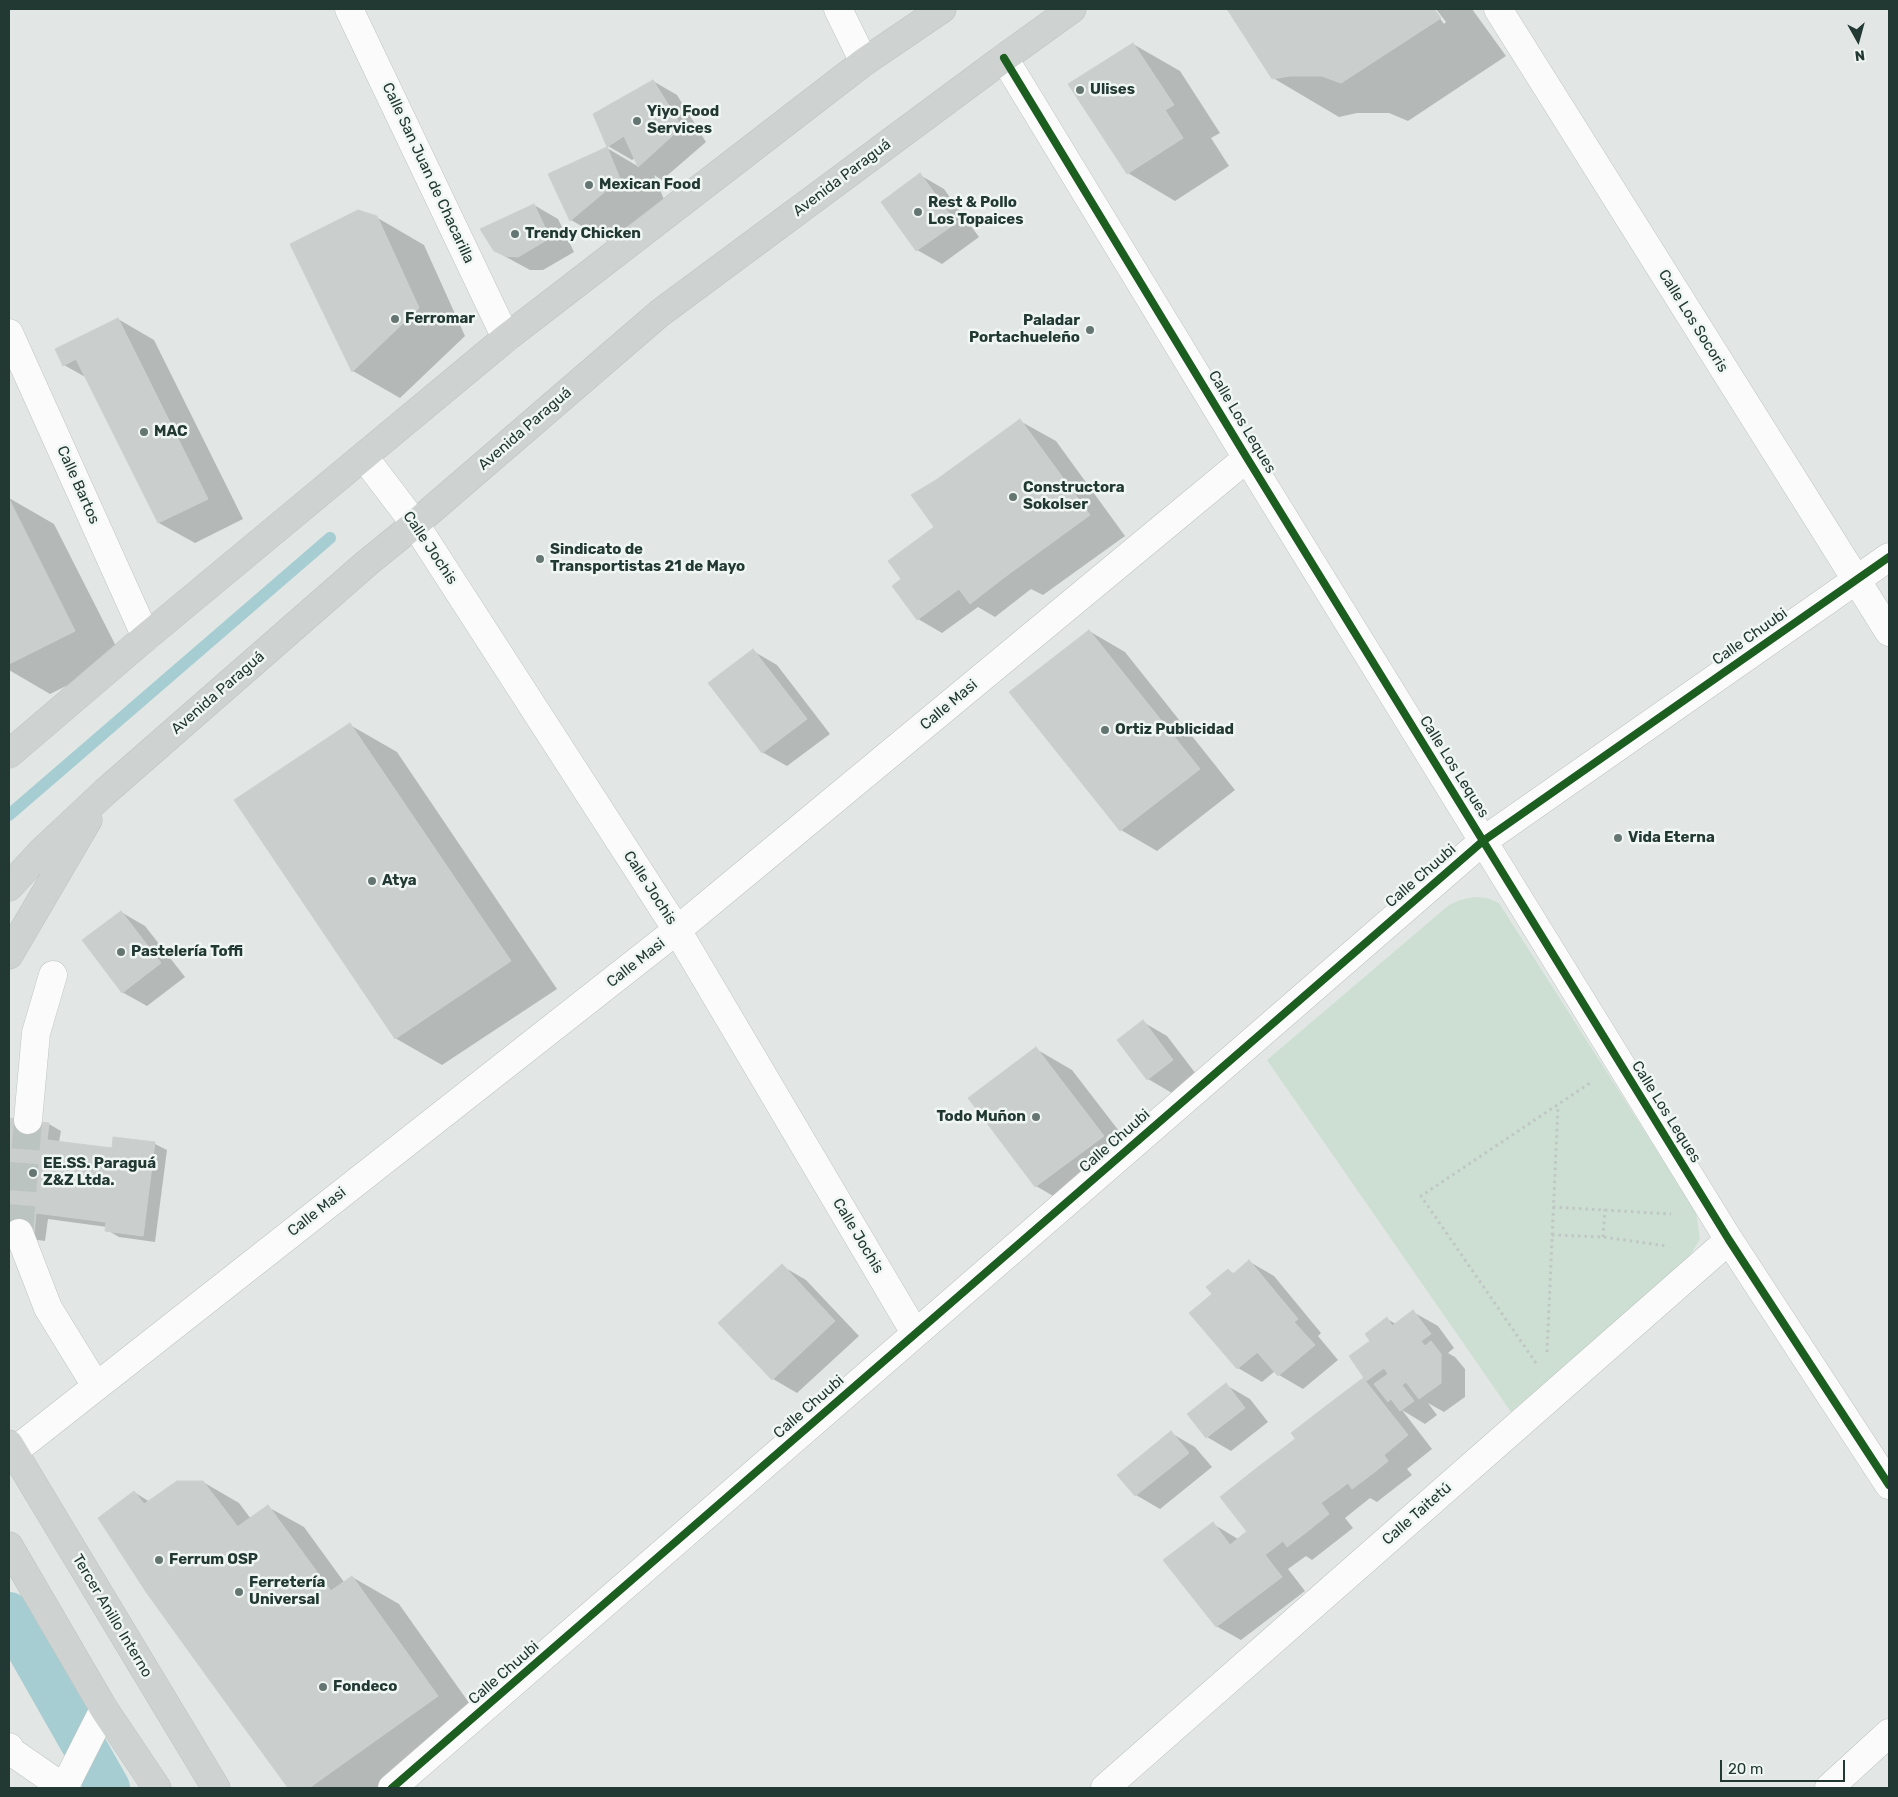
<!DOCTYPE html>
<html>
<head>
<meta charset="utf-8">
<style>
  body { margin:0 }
  #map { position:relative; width:1898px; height:1797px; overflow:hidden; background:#e2e7e5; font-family:Rubik,sans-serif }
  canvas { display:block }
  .frame { position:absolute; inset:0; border:10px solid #223832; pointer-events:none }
  .north { position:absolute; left:1833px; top:15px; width:50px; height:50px; -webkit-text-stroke:4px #f0f6f3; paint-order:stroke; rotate:173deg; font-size:14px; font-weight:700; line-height:20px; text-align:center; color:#223832 }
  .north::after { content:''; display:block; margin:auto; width:18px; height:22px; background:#223832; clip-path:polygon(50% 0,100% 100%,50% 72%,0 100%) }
  .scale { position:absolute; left:1720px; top:1760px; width:125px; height:22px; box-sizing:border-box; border:2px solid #223832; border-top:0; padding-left:6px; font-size:15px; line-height:18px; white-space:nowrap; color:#223832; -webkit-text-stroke:4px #f0f6f3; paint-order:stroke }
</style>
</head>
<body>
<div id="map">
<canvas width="1898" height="1797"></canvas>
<div class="frame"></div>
<div class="north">N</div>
<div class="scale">20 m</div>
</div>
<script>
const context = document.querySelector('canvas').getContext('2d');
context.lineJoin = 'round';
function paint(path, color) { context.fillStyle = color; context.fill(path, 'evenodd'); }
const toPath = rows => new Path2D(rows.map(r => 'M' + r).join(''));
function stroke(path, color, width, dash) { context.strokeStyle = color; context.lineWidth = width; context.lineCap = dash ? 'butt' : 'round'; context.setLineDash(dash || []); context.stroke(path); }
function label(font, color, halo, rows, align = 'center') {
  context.font = font + ' Rubik,sans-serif'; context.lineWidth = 5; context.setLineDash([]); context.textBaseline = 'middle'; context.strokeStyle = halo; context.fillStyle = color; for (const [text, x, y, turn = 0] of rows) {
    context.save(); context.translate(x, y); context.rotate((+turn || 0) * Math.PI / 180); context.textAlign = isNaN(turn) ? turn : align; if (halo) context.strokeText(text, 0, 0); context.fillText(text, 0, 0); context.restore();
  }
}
paint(toPath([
  [1474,897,1487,898,1499,903,1696,1212,1700,1239,1689,1257,1511,1412,1267,1060,1449,905,1460,900]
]), '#cddfd2');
paint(toPath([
  [1229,9,1433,9,1444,24,1446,22,1436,9,1472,9,1506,56,1408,121,1389,113,1357,113,1339,117,1273,78],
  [1133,44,1180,71,1220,133,1211,138,1229,166,1175,201,1128,173,1070,84],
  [653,81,677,95,706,142,662,180,654,175,667,207,618,247,571,220,550,174,607,148,639,167,635,158,632,160,608,146],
  [920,175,944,189,979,237,942,264,917,250,883,202],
  [534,205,558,219,574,252,543,270,530,270,495,251],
  [376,217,424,245,465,336,400,398,353,371,291,245],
  [118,319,154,340,243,519,195,543,159,523,87,378,64,365],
  [1020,421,1056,441,1125,536,1043,595,1031,589,995,617,978,607,942,633,918,619,903,580,936,527,937,481],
  [9,498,54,524,122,658,50,694,9,670],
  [1089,631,1125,652,1235,790,1157,851,1121,830,1011,693],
  [753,651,777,665,830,734,787,766,762,752],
  [350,725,397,752,557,989,442,1065,395,1038],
  [121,912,145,926,185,977,147,1006,122,992],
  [1143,1022,1167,1036,1196,1074,1172,1093,1148,1079],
  [1036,1049,1072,1070,1139,1157,1072,1207,1036,1186],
  [9,1119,49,1124,61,1131,59,1142,113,1149,114,1138,155,1144,167,1150,155,1242,119,1237,107,1230,107,1227,48,1219,45,1241,9,1236],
  [1250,1262,1274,1276,1321,1333,1318,1336,1338,1360,1303,1389,1279,1375,1275,1371,1262,1382,1238,1368,1214,1294,1228,1270,1235,1274],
  [782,1266,806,1280,859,1336,797,1393,773,1379,720,1323],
  [1413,1312,1438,1326,1454,1348,1448,1353,1455,1357,1465,1369,1465,1397,1444,1412,1428,1403,1437,1415,1425,1424,1402,1410,1432,1449,1407,1469,1412,1475,1400,1484,1377,1502,1370,1498,1345,1518,1353,1528,1312,1560,1306,1556,1288,1569,1305,1591,1241,1640,1216,1626,1213,1524,1238,1539,1248,1532,1222,1497,1297,1439,1292,1433,1365,1378,1371,1341,1387,1319,1396,1324],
  [1226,1385,1250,1399,1268,1422,1231,1451,1207,1437],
  [1171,1433,1195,1447,1212,1467,1160,1509,1136,1495,1119,1475],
  [203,1482,239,1503,251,1519,268,1507,304,1527,344,1582,352,1577,399,1604,484,1724,394,1788,290,1788,147,1592,134,1492,150,1502]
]), '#0003');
stroke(toPath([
  [9,815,330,538]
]), '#a6cdd2', 12);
stroke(toPath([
  [9,1614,108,1788]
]), '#a6cdd2', 44);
const building = toPath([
  [1227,9,1434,9,1441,18,1341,83,1322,76,1290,76,1272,79,1227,9],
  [1133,43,1174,105,1165,110,1183,138,1127,174,1068,84,1133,43],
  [653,80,682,127,638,167,624,136,607,147,593,114,653,80],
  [607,147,620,179,570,221,548,174,607,147],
  [920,173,956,223,916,251,881,202,920,173],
  [534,204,550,238,518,257,505,256,494,251,480,229,534,204],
  [358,210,377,216,419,308,352,372,290,244,358,210],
  [118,318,208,499,158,523,76,359,63,366,55,349,118,318],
  [1020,419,1090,515,1006,576,936,480,1020,419],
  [936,480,1006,576,970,604,959,589,917,620,892,586,901,579,888,561,934,527,911,495,936,480],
  [9,499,75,631,9,664,9,499],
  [1089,630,1200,769,1120,831,1009,692,1089,630],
  [753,649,807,719,762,753,708,683,753,649],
  [350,723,511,961,395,1039,234,800,350,723],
  [121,911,161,963,122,993,82,940,121,911],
  [1143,1020,1173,1060,1147,1080,1117,1040,1143,1020],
  [1036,1047,1104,1136,1035,1187,968,1098,1036,1047],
  [9,1118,49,1123,47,1140,112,1148,113,1137,155,1142,143,1236,105,1231,106,1222,36,1213,34,1235,9,1232,9,1118],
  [1249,1260,1298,1319,1237,1369,1189,1313,1212,1294,1206,1287,1228,1269,1233,1274,1249,1260],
  [782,1264,835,1321,772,1380,718,1323,782,1264],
  [1413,1310,1431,1334,1421,1341,1425,1346,1431,1341,1441,1354,1441,1383,1419,1399,1406,1382,1402,1385,1414,1401,1400,1411,1391,1399,1388,1402,1374,1384,1388,1374,1384,1368,1366,1381,1349,1356,1370,1341,1365,1334,1387,1317,1392,1326,1413,1310],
  [1294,1322,1315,1345,1278,1376,1257,1352,1294,1322],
  [1363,1378,1408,1435,1384,1455,1388,1461,1376,1471,1326,1406,1363,1378],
  [1226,1383,1245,1408,1206,1438,1187,1414,1226,1383],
  [1326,1406,1376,1471,1352,1489,1348,1483,1336,1492,1291,1433,1326,1406],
  [1171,1431,1189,1453,1135,1496,1117,1475,1171,1431],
  [1295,1439,1336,1492,1321,1503,1329,1514,1308,1531,1258,1467,1295,1439],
  [1258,1467,1308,1531,1287,1547,1283,1541,1265,1555,1220,1497,1258,1467],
  [177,1481,203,1481,238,1527,146,1592,98,1518,134,1491,144,1504,177,1481],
  [268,1505,331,1591,208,1678,146,1592,268,1505],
  [1213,1522,1230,1545,1247,1531,1282,1577,1216,1627,1163,1560,1213,1522],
  [352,1576,438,1696,309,1788,288,1788,208,1678,352,1576]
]);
paint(building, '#cacecc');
stroke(building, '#cbd0ce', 1);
stroke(toPath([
  [19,1233,28,1120]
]), '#bcc4c1', 28, [28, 14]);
const minor = toPath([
  [349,9,506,338],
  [838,9,864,62],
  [1498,9,1889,632],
  [1004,58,1247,458,1729,1240,1889,1485],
  [9,333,146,637],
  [364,457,415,524,677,930,915,1333],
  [28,1120,36,1033,53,975],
  [19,1233,48,1308,96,1386],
  [13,1452,677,930,1247,458],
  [9,1747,12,1752,64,1788],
  [64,1788,104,1709],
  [392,1788,1483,841,1889,557],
  [1105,1788,1729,1240],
  [1829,1788,1889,1733]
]);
const major = toPath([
  [9,754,146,637,506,338,864,62,942,9],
  [9,887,41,852,105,792,367,563,415,524,660,313,1004,58,1072,9],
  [9,955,88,820],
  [9,1444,216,1788],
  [9,1546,104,1709,157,1788]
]);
stroke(minor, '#bfc4c2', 29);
stroke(major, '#bcc3c1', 29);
stroke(toPath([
  [1553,1207,1671,1214],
  [1552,1235,1603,1237,1667,1246],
  [1603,1237,1605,1209],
  [1547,1352,1558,1106],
  [1536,1363,1421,1196,1590,1083]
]), '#bfc7c5', 3, [2.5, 4]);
stroke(minor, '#fbfbfb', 28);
stroke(major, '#ced3d1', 28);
stroke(toPath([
  [1004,58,1247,458,1729,1240,1889,1485],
  [392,1788,1483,841,1889,557]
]), '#1b5e20', 8);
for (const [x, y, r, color] of [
  [1080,90,5,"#657571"],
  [637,121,5,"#657571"],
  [589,185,5,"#657571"],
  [918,212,5,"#657571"],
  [515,234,5,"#657571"],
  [395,319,5,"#657571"],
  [1090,330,5,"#657571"],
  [144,432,5,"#657571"],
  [1013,497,5,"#657571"],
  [540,559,5,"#657571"],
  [1105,730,5,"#657571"],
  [1618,838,5,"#657571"],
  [372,881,5,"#657571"],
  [121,952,5,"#657571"],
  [1036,1117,5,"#657571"],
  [33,1173,5,"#657571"],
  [159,1560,5,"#657571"],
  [239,1592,5,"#657571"],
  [323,1687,5,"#657571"]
]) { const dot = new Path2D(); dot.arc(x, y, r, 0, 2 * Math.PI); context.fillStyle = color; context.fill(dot); stroke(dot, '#f0f6f3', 2); }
label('bold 15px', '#223832', '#f0f6f3', [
  ["Ulises",1090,90],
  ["Yiyo Food",647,112],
  ["Services",647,129],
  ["Mexican Food",599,185],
  ["Rest & Pollo",928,203],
  ["Los Topaices",928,220],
  ["Trendy Chicken",525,234],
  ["Ferromar",405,319],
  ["Paladar",1080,321,"right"],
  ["Portachueleño",1080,338,"right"],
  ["MAC",154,432],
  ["Constructora",1023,488],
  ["Sokolser",1023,505],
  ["Sindicato de",550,550],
  ["Transportistas 21 de Mayo",550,567],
  ["Ortiz Publicidad",1115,730],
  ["Vida Eterna",1628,838],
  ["Atya",382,881],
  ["Pastelería Toffi",131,952],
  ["Todo Muñon",1026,1117,"right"],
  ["EE.SS. Paraguá",43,1164],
  ["Z&Z Ltda.",43,1181],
  ["Ferrum OSP",169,1560],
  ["Ferretería",249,1583],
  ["Universal",249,1600],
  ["Fondeco",333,1687]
], 'left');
label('15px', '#223832', '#f0f6f3', [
  ["Calle San Juan de Chacarilla",428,173,65],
  ["Avenida Paraguá",842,178,-37],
  ["Calle Los Socoris",1693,321,58],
  ["Calle Los Leques",1242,422,59],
  ["Avenida Paraguá",525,429,-41],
  ["Calle Bartos",78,485,66],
  ["Calle Jochis",430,548,56],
  ["Calle Chuubi",1750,637,-35],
  ["Avenida Paraguá",218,693,-41],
  ["Calle Masi",949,705,-40],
  ["Calle Los Leques",1454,767,58],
  ["Calle Chuubi",1421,876,-41],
  ["Calle Jochis",650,888,57],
  ["Calle Masi",636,963,-38],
  ["Calle Los Leques",1666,1112,58],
  ["Calle Chuubi",1115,1141,-41],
  ["Calle Masi",317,1212,-38],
  ["Calle Jochis",858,1236,59],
  ["Calle Chuubi",809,1407,-41],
  ["Calle Taitetú",1417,1514,-41],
  ["Tercer Anillo Interno",112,1616,59],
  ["Calle Chuubi",504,1673,-41]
]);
</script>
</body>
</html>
